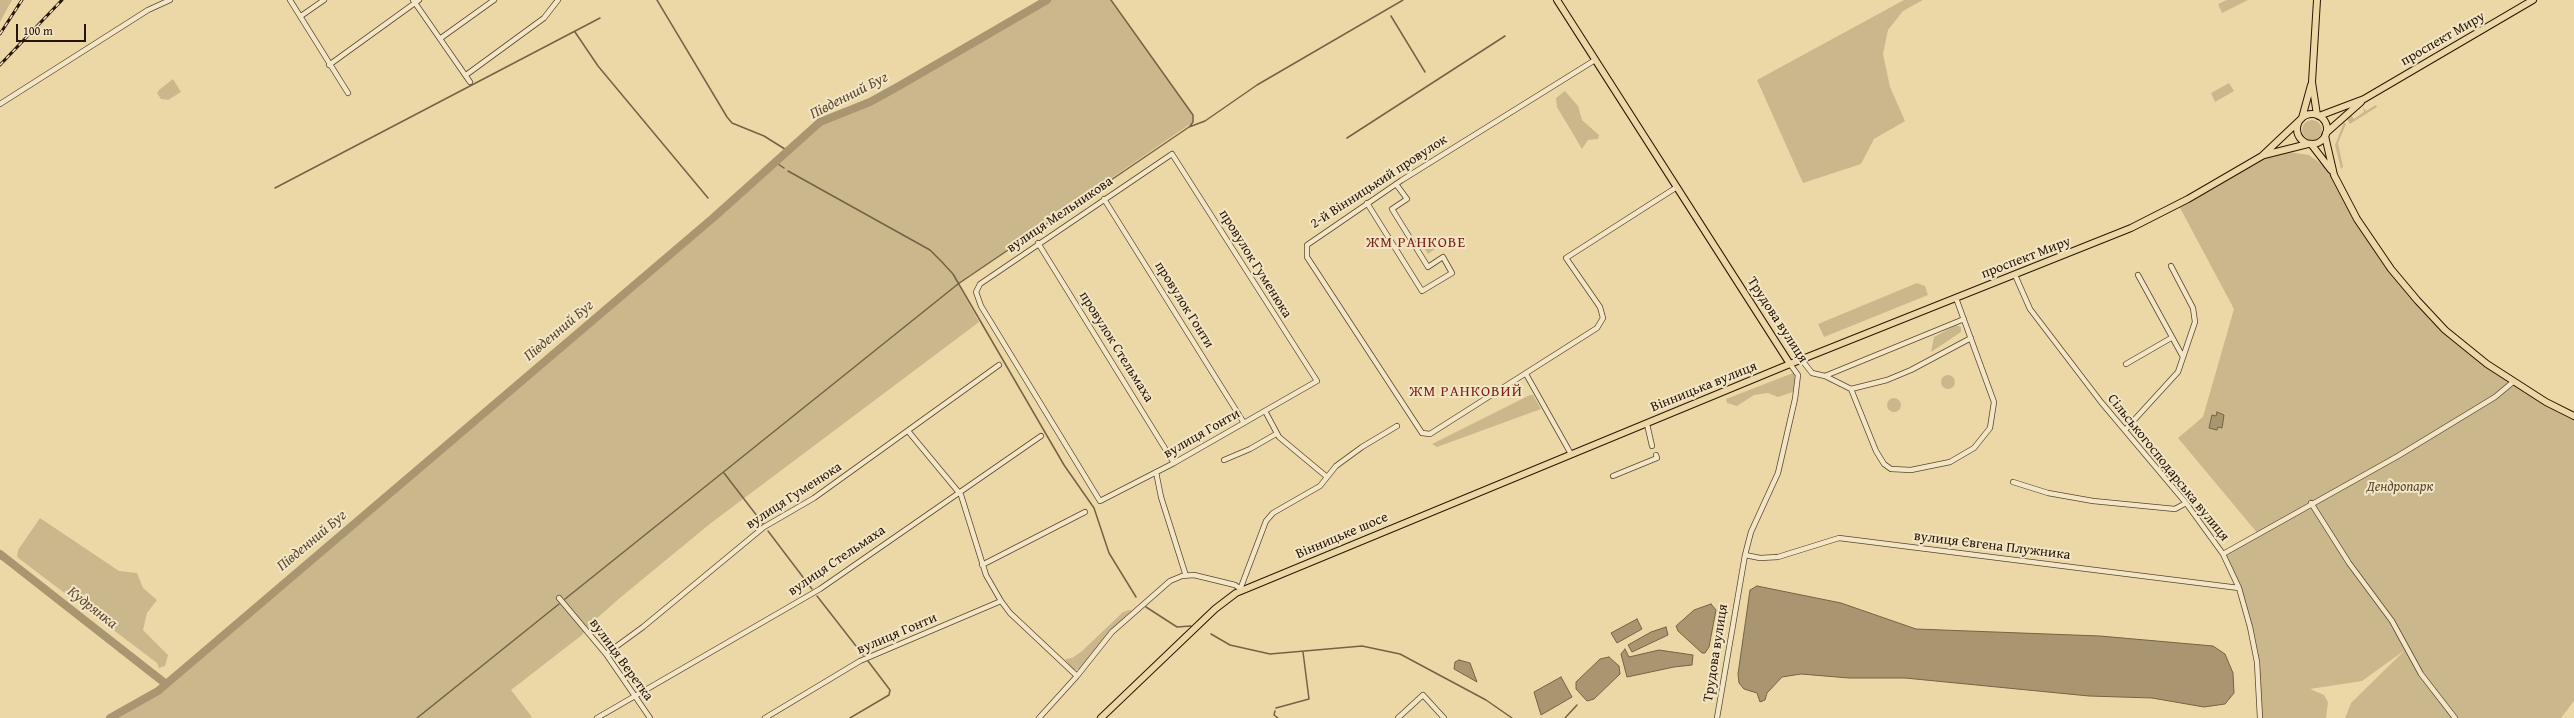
<!DOCTYPE html>
<html>
<head>
<meta charset="utf-8">
<style>
  body { margin:0 }
  #map { position:relative; width:2574px; height:718px; overflow:hidden; background:#ecd8a7; font-family:"Gentium Book Plus",serif }
  canvas { display:block }
  .scale { position:absolute; left:16px; top:24px; width:70px; height:18px; box-sizing:border-box; border:2px solid #281506; border-top:0; padding-left:5px; font-size:12px; line-height:14px; white-space:nowrap; color:#281506; -webkit-text-stroke:3px #f3e6c6; paint-order:stroke }
</style>
</head>
<body>
<div id="map">
<canvas width="2574" height="718"></canvas>
<div class="scale">100 m</div>
</div>
<script>
const context = document.querySelector('canvas').getContext('2d');
context.lineJoin = 'round';
function paint(path, color) { context.fillStyle = color; context.fill(path, 'evenodd'); }
const toPath = rows => new Path2D(rows.map(r => 'M' + r).join(''));
function stroke(path, color, width, dash) { context.strokeStyle = color; context.lineWidth = width; context.lineCap = dash ? 'butt' : 'round'; context.setLineDash(dash || []); context.stroke(path); }
function label(font, color, halo, rows, align = 'center') {
  context.font = font + ' "Gentium Book Plus",serif'; context.lineWidth = 4; context.setLineDash([]); context.textBaseline = 'middle'; context.strokeStyle = halo; context.fillStyle = color; for (const [text, x, y, turn = 0] of rows) {
    context.save(); context.translate(x, y); context.rotate((+turn || 0) * Math.PI / 180); context.textAlign = isNaN(turn) ? turn : align; if (halo) context.strokeText(text, 0, 0); context.fillText(text, 0, 0); context.restore();
  }
}
paint(toPath([
  [0,0,12,0,0,22],
  [1047,0,1111,0,1193,115,1193,122,958,284,979,322,711,523,621,597,588,626,582,635,511,690,532,717,530,718,110,718,158,691,713,218,820,122,870,101,899,86],
  [1904,0,1923,0,1903,11,1888,30,1883,54,1890,87,1905,121,1874,139,1861,164,1803,183,1757,80],
  [2227,0,2248,0,2222,13,2218,4],
  [173,79,181,92,168,100,161,99,157,93,159,90],
  [2229,83,2234,91,2215,102,2211,93],
  [1565,91,1578,106,1582,120,1599,135,1598,139,1588,140,1582,149,1557,107,1556,98],
  [2376,105,2377,107,2350,124,2347,119,2351,115,2354,119,2364,112,2363,107,2366,111],
  '2302 130a10 10 0 1 1 20 0a10 10 0 1 1-20 0Z',
  [2344,122,2346,124,2338,143,2343,167,2341,169,2335,145],
  [2282,151,2309,155,2324,166,2332,176,2355,220,2416,302,2486,366,2545,404,2574,418,2574,701,2561,718,2345,718,2351,703,2405,650,2362,681,2310,689,2324,695,2328,702,2326,718,2260,718,2259,662,2246,603,2226,554,2259,535,2178,438,2203,417,2234,309,2179,206,2263,158],
  [1428,236,1436,248,1428,254,1420,242],
  [1917,283,1925,286,1928,295,1824,337,1818,324],
  [1956,325,1961,327,1961,332,1931,352,1934,337],
  [1793,373,1796,375,1793,392,1778,397,1768,393,1754,395,1737,406,1727,403,1726,399],
  '1941 382a7 7 0 1 1 14 0a7 7 0 1 1-14 0Z',
  [1530,395,1533,395,1541,409,1437,447,1432,444],
  '1887 405a7 7 0 1 1 14 0a7 7 0 1 1-14 0Z',
  [40,518,119,571,137,573,143,588,157,600,147,613,143,630,168,655,165,666,159,668,157,663,17,557,18,550],
  [1129,610,1132,610,1113,628,1080,669,1074,670,1070,666,1065,659,1072,658,1081,652,1123,612]
]), '#cbb78c');
const water = toPath([
  [2217,412,2224,415,2222,428,2218,427,2217,430,2209,428,2212,415,2216,416,2217,412],
  [1757,586,1841,603,1916,629,2100,636,2213,646,2225,654,2233,673,2234,693,2225,704,2204,707,2152,698,2089,696,1905,678,1849,678,1801,674,1782,677,1767,693,1765,700,1760,702,1757,693,1744,689,1739,683,1738,674,1750,590,1757,586],
  [1711,604,1716,610,1709,647,1705,653,1702,653,1678,631,1676,626,1694,610,1711,604],
  [1637,619,1642,629,1617,643,1611,633,1637,619],
  [1666,627,1668,635,1632,652,1628,645,1651,632,1666,627],
  [1625,649,1629,657,1659,650,1693,655,1692,665,1674,667,1627,677,1621,654,1625,649],
  [1609,657,1619,666,1620,674,1594,699,1587,701,1576,689,1576,682,1600,659,1609,657],
  [1459,660,1470,663,1477,682,1454,669,1455,662,1459,660],
  [1561,677,1572,697,1541,715,1534,692,1561,677]
]);
paint(water, '#a99670');
stroke(water, '#756246', 1);
stroke(toPath([
  [657,0,727,117,732,123,764,136,788,151],
  [1111,0,1193,115,1193,122,1190,126],
  [1391,16,1425,72],
  [575,32,598,66,708,198],
  [1347,138,1505,36],
  [775,162,784,168],
  [788,171,930,250,942,262,953,274,1064,465,1094,508,1109,553,1136,597],
  [275,188,600,18],
  [724,473,764,525],
  [768,531,812,589],
  [0,559,3,557],
  [817,596,863,655],
  [565,599,958,284,1189,127,1205,121,1257,85,1403,0],
  [1146,607,1177,627,1191,626],
  [1211,634,1230,645,1270,654,1362,646,1400,654,1486,700,1512,718],
  [1276,708,1309,699,1303,652],
  [1275,711,1274,715,1278,718],
  [417,718,559,604],
  [850,718,889,695,890,690,868,661],
  [1565,718,1577,705]
]), '#756246', 1.5);
stroke(toPath([
  [0,554,166,684],
  [110,718,158,691,713,218,820,122,870,102,899,86,1047,0]
]), '#a99670', 8);
const minor = toPath([
  [290,0,348,93],
  [413,0,470,82],
  [301,16,324,0],
  [441,38,494,0],
  [1595,60,1402,180,1307,245,1307,257,1422,433,1430,434,1597,328,1603,318,1600,307,1566,258,1677,187],
  [329,65,419,0],
  [466,75,544,18,558,0],
  [0,104,148,10,170,0],
  [1172,154,1317,381,1174,463,1100,501,981,306,976,292,980,284,1172,154],
  [1104,199,1244,423],
  [1367,203,1422,291,1452,273,1443,257,1428,267,1392,209,1407,199,1396,184],
  [1038,243,1174,463],
  [2015,275,2030,309,2101,402,2186,503,2223,554,2239,588,2250,627,2257,662,2260,718],
  [2138,275,2183,357],
  [1801,359,1812,373,1825,376,1964,319],
  [2126,364,2171,338],
  [1526,374,1571,454],
  [1825,376,1851,389,1887,380,1911,370,1971,338],
  [1851,389,1876,451,1884,464,1891,469,1911,470,1950,462,1974,448,1990,428,1994,402,1956,298],
  [1265,411,1279,437,1327,477],
  [1647,424,1652,446],
  [2125,430,2178,372,2195,322,2193,308,2171,266],
  [908,431,961,495,986,575,1001,601,1010,613,1077,676],
  [1224,460,1250,449,1276,434],
  [1156,472,1161,497,1186,576],
  [1613,476,1657,458,1656,455],
  [2013,482,2048,493,2093,501,2175,509,2186,503],
  [2311,503,2349,563,2392,621,2421,674,2455,718],
  [2223,554,2398,456,2495,397,2513,382],
  [1745,555,1760,558,1778,557,1839,538,2239,588],
  [982,565,1085,512],
  [1241,587,1266,521,1273,513,1320,486,1336,466,1362,447,1397,426],
  [559,598,606,654,650,718],
  [606,654,643,627,764,527,814,498,999,365],
  [597,718,820,589,1041,436],
  [765,718,860,661,1001,601],
  [1039,718,1077,676,1112,632,1170,581,1182,576,1194,575,1235,585,1242,590],
  [1398,718,1423,695,1444,718],
  [1717,718,1745,555,1751,532,1778,473,1795,399,1798,375,1790,364]
]);
const major = toPath([
  [1557,0,1790,364],
  '2297 129a15 15 0 1 1 30 0a15 15 0 1 1-30 0Z',
  [2317,115,2312,82,2317,0],
  [2319,116,2364,99,2533,0],
  [2302,118,2311,85],
  [2326,133,2361,102],
  [2325,136,2334,175,2357,219,2391,269,2417,300,2445,330,2487,364,2546,402,2574,416],
  [2311,144,2331,170],
  [2264,155,2308,144],
  [1101,718,1215,609,1236,593,1790,364,2131,228,2188,199,2262,156,2299,121]
]);
stroke(minor, '#59462e', 6);
stroke(major, '#281506', 8);
stroke(minor, '#f3e6c6', 4.5);
stroke(major, '#ecd8a7', 6);
const rail = toPath([
  [0,34,22,0],
  [0,65,62,0]
]);
stroke(rail, '#281506', 3);
stroke(rail, '#f3e6c6', 1.5, [4.5]);
label('14px', '#281506', '#f3e6c6', [
  ["проспект Миру",2443,39,-30],
  ["2-й Вінницький провулок",1379,182,-33],
  ["вулиця Мельникова",1060,215,-34],
  ["проспект Миру",2026,258,-21],
  ["провулок Гуменюка",1255,264,58],
  ["провулок Гонти",1184,305,58],
  ["Трудова вулиця",1777,320,57],
  ["провулок Стельмаха",1116,347,58],
  ["Вінницька вулиця",1704,387,-22],
  ["вулиця Гонти",1202,434,-30],
  ["Сільськогосподарська вулиця",2168,468,51],
  ["вулиця Гуменюка",794,496,-33],
  ["Вінницьке шосе",1342,536,-23],
  ["вулиця Євгена Плужника",1992,546,7],
  ["вулиця Стельмаха",837,561,-34],
  ["вулиця Гонти",897,634,-23],
  ["Трудова вулиця",1716,653,-81],
  ["вулиця Веретка",621,660,54]
]);
label('italic 14px', '#59462e', '#f3e6c6', [
  ["Дендропарк",2400,487]
]);
label('italic 15px', '#5c4930', '#f3e6c6', [
  ["Південний Буг",849,96,-27],
  ["Південний Буг",559,331,-40],
  ["Південний Буг",312,541,-40],
  ["Кудрянка",92,608,38]
]);
context.letterSpacing = '1px';
label('15px', '#7a1f14', '#f3e6c6', [
  ["ЖМ РАНКОВЕ",1416,243],
  ["ЖМ РАНКОВИЙ",1466,392]
]);
context.letterSpacing = '0px';
</script>
</body>
</html>
